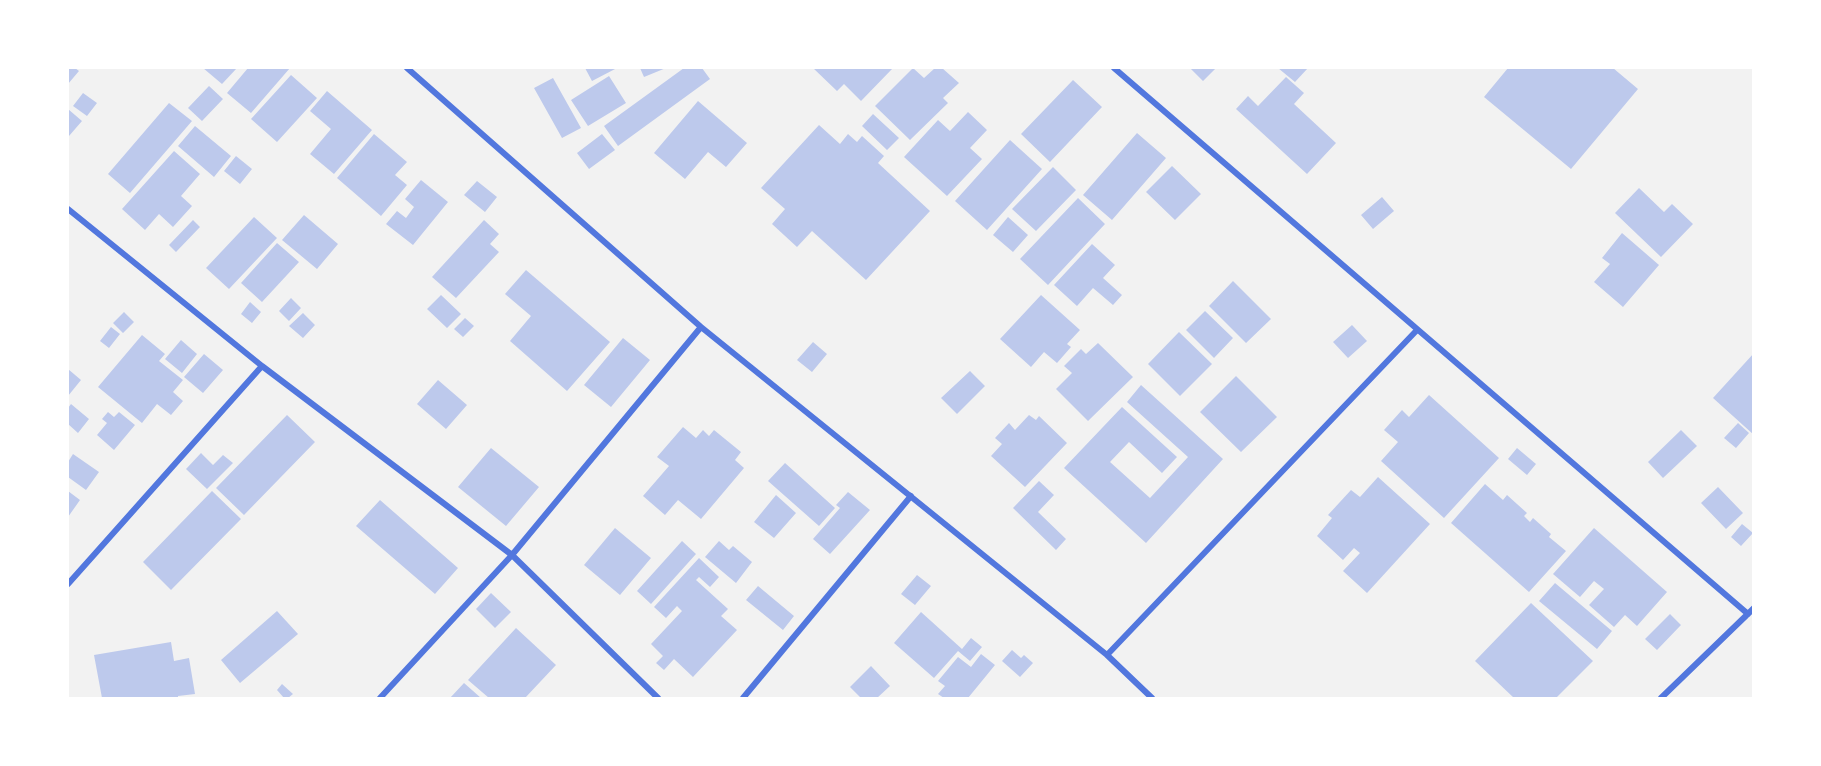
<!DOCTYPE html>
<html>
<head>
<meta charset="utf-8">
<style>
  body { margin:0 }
  #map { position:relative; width:1821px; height:766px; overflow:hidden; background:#f2f2f2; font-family:Figtree,sans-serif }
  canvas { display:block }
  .frame { position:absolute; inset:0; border:69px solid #fff; pointer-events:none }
</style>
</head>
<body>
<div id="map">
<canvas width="1821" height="766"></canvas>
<div class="frame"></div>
</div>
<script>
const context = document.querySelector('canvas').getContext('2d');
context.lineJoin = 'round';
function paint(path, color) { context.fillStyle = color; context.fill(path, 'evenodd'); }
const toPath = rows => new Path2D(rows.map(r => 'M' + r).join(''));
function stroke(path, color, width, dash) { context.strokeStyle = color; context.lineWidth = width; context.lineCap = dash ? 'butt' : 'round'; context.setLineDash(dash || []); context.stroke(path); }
paint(toPath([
  [68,68,75,68,79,71,68,84],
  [203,68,237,68,222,84],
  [248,68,290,68,251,113,227,93],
  [585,68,617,68,592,81],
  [640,68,666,68,644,77],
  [684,68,702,68,710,79,618,146,604,126],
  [813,68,893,68,861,101,844,84,837,91],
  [913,68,924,78,935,68,942,68,959,83,943,98,948,103,910,140,875,106],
  [1190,68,1216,68,1203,81],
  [1278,68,1308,68,1295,82],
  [1508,68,1613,68,1638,89,1571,169,1484,97],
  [291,75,317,98,277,142,251,119],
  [609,76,626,103,588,126,571,100],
  [1286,77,1304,93,1294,104,1336,143,1307,174,1236,109,1248,96,1258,106],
  [553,78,581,128,562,138,534,88],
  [1073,80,1102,107,1050,162,1021,134],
  [209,86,223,99,202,121,188,108],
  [327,91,372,130,334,174,310,154,331,129,310,111],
  [83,93,97,103,87,116,73,106],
  [698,101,747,143,726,167,708,152,685,179,654,153],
  [169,103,192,121,130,193,108,174],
  [68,109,82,121,69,136,68,134],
  [968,112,987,130,970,148,982,159,947,196,904,157,938,120,950,131],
  [873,114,899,138,887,150,862,126],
  [819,125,840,144,848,134,857,142,862,136,884,156,878,163,930,211,866,280,812,231,797,247,772,224,785,209,761,188],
  [195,126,231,156,214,177,178,146],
  [1137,133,1166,158,1112,220,1083,195],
  [374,134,407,162,395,175,407,185,381,216,337,178],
  [602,134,615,150,589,169,577,153],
  [1010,140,1042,169,987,230,955,201],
  [174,151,200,174,181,196,192,206,173,227,159,214,145,230,122,209],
  [236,156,252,169,240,184,224,171],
  [1172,166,1201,194,1175,220,1146,192],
  [1053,167,1076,190,1036,231,1012,209],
  [421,180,448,202,413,245,386,224,397,211,406,218,414,207,405,199],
  [477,181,497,197,485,212,464,195],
  [1639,188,1664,212,1672,204,1693,224,1661,257,1615,213],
  [1382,197,1394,211,1373,229,1361,215],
  [1078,198,1105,224,1048,285,1020,259],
  [304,215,338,244,317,269,282,240],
  [254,217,277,238,229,289,206,268],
  [1008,217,1028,235,1013,252,993,235],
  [193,220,200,227,176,252,169,245],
  [484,220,499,234,490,244,499,252,456,298,432,277],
  [1622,233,1659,265,1623,307,1594,282,1610,264,1602,258],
  [277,243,299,262,262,302,241,283],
  [1092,244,1115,265,1103,278,1122,295,1113,305,1093,288,1077,306,1054,285],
  [526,270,610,342,567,391,510,341,531,316,505,294],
  [1233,281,1271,319,1246,343,1209,306],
  [441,295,461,314,447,328,427,309],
  [1041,295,1080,330,1067,344,1071,347,1057,363,1044,352,1031,367,1000,339],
  [291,298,301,308,289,321,279,311],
  [250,302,261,312,252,323,241,314],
  [1205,311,1233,338,1214,358,1186,330],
  [124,312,134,322,123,333,113,323],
  [303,313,315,325,303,338,289,326],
  [465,318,474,326,463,337,454,329],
  [1352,325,1367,341,1348,358,1333,342],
  [111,327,120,334,109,348,100,341],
  [1179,332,1212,364,1180,396,1148,364],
  [142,335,165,354,159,361,183,380,173,392,183,401,171,415,157,404,142,423,98,387],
  [623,338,650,360,611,407,584,385],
  [181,340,197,354,182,373,165,359],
  [813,342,827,354,812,372,797,360],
  [1098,343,1133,377,1088,421,1056,389,1072,373,1064,366,1081,349,1086,354],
  [1754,353,1754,435,1713,398],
  [204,354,223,370,203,393,184,377],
  [68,369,81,380,68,396],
  [970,371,985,386,957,414,941,398],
  [1236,376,1277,417,1241,452,1200,412],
  [438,380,467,405,446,429,417,404],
  [1141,385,1223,459,1146,543,1064,468,1122,407,1177,457,1162,473,1129,442,1110,462,1150,498,1188,457,1127,402],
  [1429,395,1499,458,1444,518,1381,461,1398,442,1384,430,1402,410,1409,417],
  [71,404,89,419,78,433,68,424,68,408],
  [108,412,114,417,119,412,135,425,114,450,97,435,107,423,102,419],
  [287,415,315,442,244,515,216,488],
  [1029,415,1036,420,1039,416,1067,443,1025,487,991,456,1002,444,995,438,1009,423,1015,430],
  [1738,423,1749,433,1736,448,1724,438],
  [683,427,696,438,703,430,709,436,714,430,741,452,735,460,744,468,701,519,678,500,665,515,643,496,669,466,657,457],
  [1681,430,1697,446,1663,478,1648,462],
  [491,448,539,487,506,526,458,487],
  [1517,448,1536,464,1527,475,1508,459],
  [201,453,213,465,223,455,233,463,207,489,186,469],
  [73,454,99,472,86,490,68,477,68,462],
  [785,463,835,508,819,526,768,481],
  [1378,477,1430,524,1367,593,1343,571,1360,553,1354,548,1343,560,1317,536,1332,518,1328,515,1351,490,1360,497],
  [1039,481,1054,495,1038,512,1066,539,1056,550,1013,508],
  [1485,484,1503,500,1507,495,1527,513,1524,516,1530,522,1533,518,1551,534,1549,537,1566,551,1529,592,1451,523],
  [1718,487,1743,513,1726,529,1701,503],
  [68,491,80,500,68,517],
  [212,491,241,519,171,590,143,562],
  [848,492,870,510,830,554,813,539,840,508,836,505],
  [776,495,796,513,774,538,754,522],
  [380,500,458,568,435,594,356,526],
  [1742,524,1753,533,1741,546,1731,537],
  [615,528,651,558,620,595,584,565],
  [1594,528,1667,592,1637,626,1625,615,1614,627,1589,605,1604,589,1594,581,1580,597,1553,574],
  [682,541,696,554,651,604,637,591],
  [719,541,729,550,733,546,752,562,736,583,705,557],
  [699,558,719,577,710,587,699,577,696,580,728,609,721,616,737,630,693,677,674,659,664,670,656,663,663,656,651,644,682,611,677,606,666,618,654,607],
  [917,575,931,586,915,605,901,594],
  [1555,583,1612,631,1597,649,1539,601],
  [758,586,794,616,783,630,746,600],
  [491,593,511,612,495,628,476,609],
  [1531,603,1593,661,1556,698,1514,698,1475,661],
  [277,611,298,634,240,683,221,660],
  [921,612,962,649,971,638,982,647,970,661,958,651,934,678,894,643],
  [1670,614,1681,625,1657,650,1645,639],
  [516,628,556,665,525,698,489,698,468,680],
  [171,642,174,661,189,658,195,694,178,696,178,698,102,698,94,655],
  [1012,650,1021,658,1024,655,1033,663,1020,677,1002,661],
  [981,654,995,665,968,698,944,698,938,694,945,686,938,681,958,657,971,667],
  [871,666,890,686,877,698,861,698,850,687],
  [464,683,481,698,450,698],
  [282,684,293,694,288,698,284,698,277,690]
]), '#bdc9ec');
stroke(toPath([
  [407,68,701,327,1107,655,1152,698],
  [1114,68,1748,614],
  [68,209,262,366,512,555,658,698],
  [68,584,262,366],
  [1107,655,1417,330],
  [380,698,512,555,701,327],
  [743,698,911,496],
  [1661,698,1754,608]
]), '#5277de', 6);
</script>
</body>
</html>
